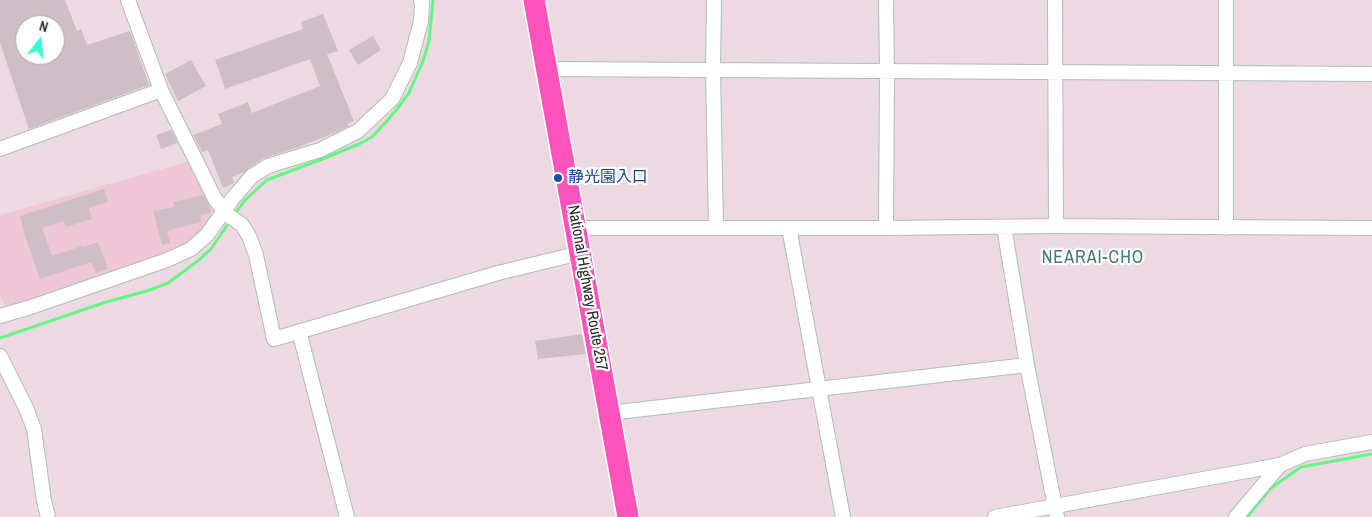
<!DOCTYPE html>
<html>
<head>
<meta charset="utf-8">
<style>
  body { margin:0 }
  #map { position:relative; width:1372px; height:517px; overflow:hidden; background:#edd9e2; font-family:"Archivo Narrow",sans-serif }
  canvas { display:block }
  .north { position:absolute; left:15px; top:15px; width:50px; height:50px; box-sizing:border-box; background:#fff; border:1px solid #a9a9a9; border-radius:50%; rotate:16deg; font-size:14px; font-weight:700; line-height:20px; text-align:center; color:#292929 }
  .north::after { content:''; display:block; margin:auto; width:18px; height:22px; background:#34ffd1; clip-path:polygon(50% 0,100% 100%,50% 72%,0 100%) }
</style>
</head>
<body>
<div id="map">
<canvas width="1372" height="517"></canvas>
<div class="north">N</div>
</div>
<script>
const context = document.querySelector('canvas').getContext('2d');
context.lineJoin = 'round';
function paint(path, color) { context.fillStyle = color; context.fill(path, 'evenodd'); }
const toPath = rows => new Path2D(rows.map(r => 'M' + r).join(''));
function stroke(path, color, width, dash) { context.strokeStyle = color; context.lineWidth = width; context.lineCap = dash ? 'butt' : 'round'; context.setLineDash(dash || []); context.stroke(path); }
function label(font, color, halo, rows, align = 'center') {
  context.font = font + ' "Archivo Narrow","Noto Sans JP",sans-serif'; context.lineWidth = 4.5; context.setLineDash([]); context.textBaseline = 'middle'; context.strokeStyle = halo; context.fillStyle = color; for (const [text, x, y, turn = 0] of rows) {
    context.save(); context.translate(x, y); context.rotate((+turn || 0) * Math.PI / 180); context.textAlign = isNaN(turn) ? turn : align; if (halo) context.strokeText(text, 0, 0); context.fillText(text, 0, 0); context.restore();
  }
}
paint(toPath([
  [190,161,215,215,205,228,190,242,165,255,6,309,0,293,0,215]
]), '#f0c7d6');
stroke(toPath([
  [234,215,245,200,267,180,325,158,359,144,372,137,386,122,397,109,409,93,423,61,429,41,433,0],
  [0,338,106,302,147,291,168,283,199,260,211,249,230,221],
  [1247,517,1271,488,1301,467,1372,454]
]), '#63f884', 3);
paint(toPath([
  [0,0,65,0,77,31,81,29,87,45,130,31,149,85,29,129,0,43],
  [25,25,55,25,55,55,25,55],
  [323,14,338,51,327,54,354,121,348,124,349,126,334,133,296,148,264,158,244,172,232,177,234,183,223,188,208,150,202,152,193,135,222,124,218,114,248,102,252,113,320,86,310,59,225,89,215,60,303,29,301,22],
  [373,36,381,50,358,65,349,50],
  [191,60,206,86,178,101,165,74],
  [171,130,178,143,161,149,156,135],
  [104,189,108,202,89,208,92,219,66,227,64,221,42,228,52,256,82,246,83,247,98,242,108,269,96,273,91,262,40,279,25,236,20,216],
  [203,195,209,205,211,213,200,215,201,222,167,231,170,243,162,245,153,211,174,207,173,202],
  [582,334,586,354,538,359,535,341]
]), '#cebec5');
const minor = toPath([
  [128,0,161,90,215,199,228,215,242,225,249,236,256,255,274,339,498,273,580,253],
  [714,0,713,70,716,228],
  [886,0,887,71,886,228],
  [1055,0,1056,226],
  [547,69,1372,74],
  [0,149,161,90],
  [1004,227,1027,365,1057,517],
  [576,228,886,228,1056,226,1372,228],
  [789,228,843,517],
  [1226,228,1226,0],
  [0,316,31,307,167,260,191,249,207,235,233,198,252,176,268,166,320,150,358,131,392,99,410,63,421,21,422,3,421,0],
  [299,331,347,517],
  [0,356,26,408,34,429,44,501,48,517],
  [609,413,1027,365],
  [995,517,1280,465],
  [1236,517,1280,465,1305,454,1372,442]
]);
const highway = toPath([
  [534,0,628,517]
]);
stroke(minor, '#adbebb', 16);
stroke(highway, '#fff', 24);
stroke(minor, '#fff', 14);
stroke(highway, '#ff52bb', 21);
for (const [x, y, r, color] of [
  [558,178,5,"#1a4fb4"]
]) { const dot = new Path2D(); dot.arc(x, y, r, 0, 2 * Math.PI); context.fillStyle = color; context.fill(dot); stroke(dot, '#fff', 2); }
label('16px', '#164399', '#fff', [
  ["静光園入口",568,178]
], 'left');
label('16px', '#292929', '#fff', [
  ["National Highway Route 257",587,288,80]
]);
context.letterSpacing = '1px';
label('18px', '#467d71', '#fff', [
  ["NEARAI-CHO",1093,258]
]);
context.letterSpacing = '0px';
</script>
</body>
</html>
